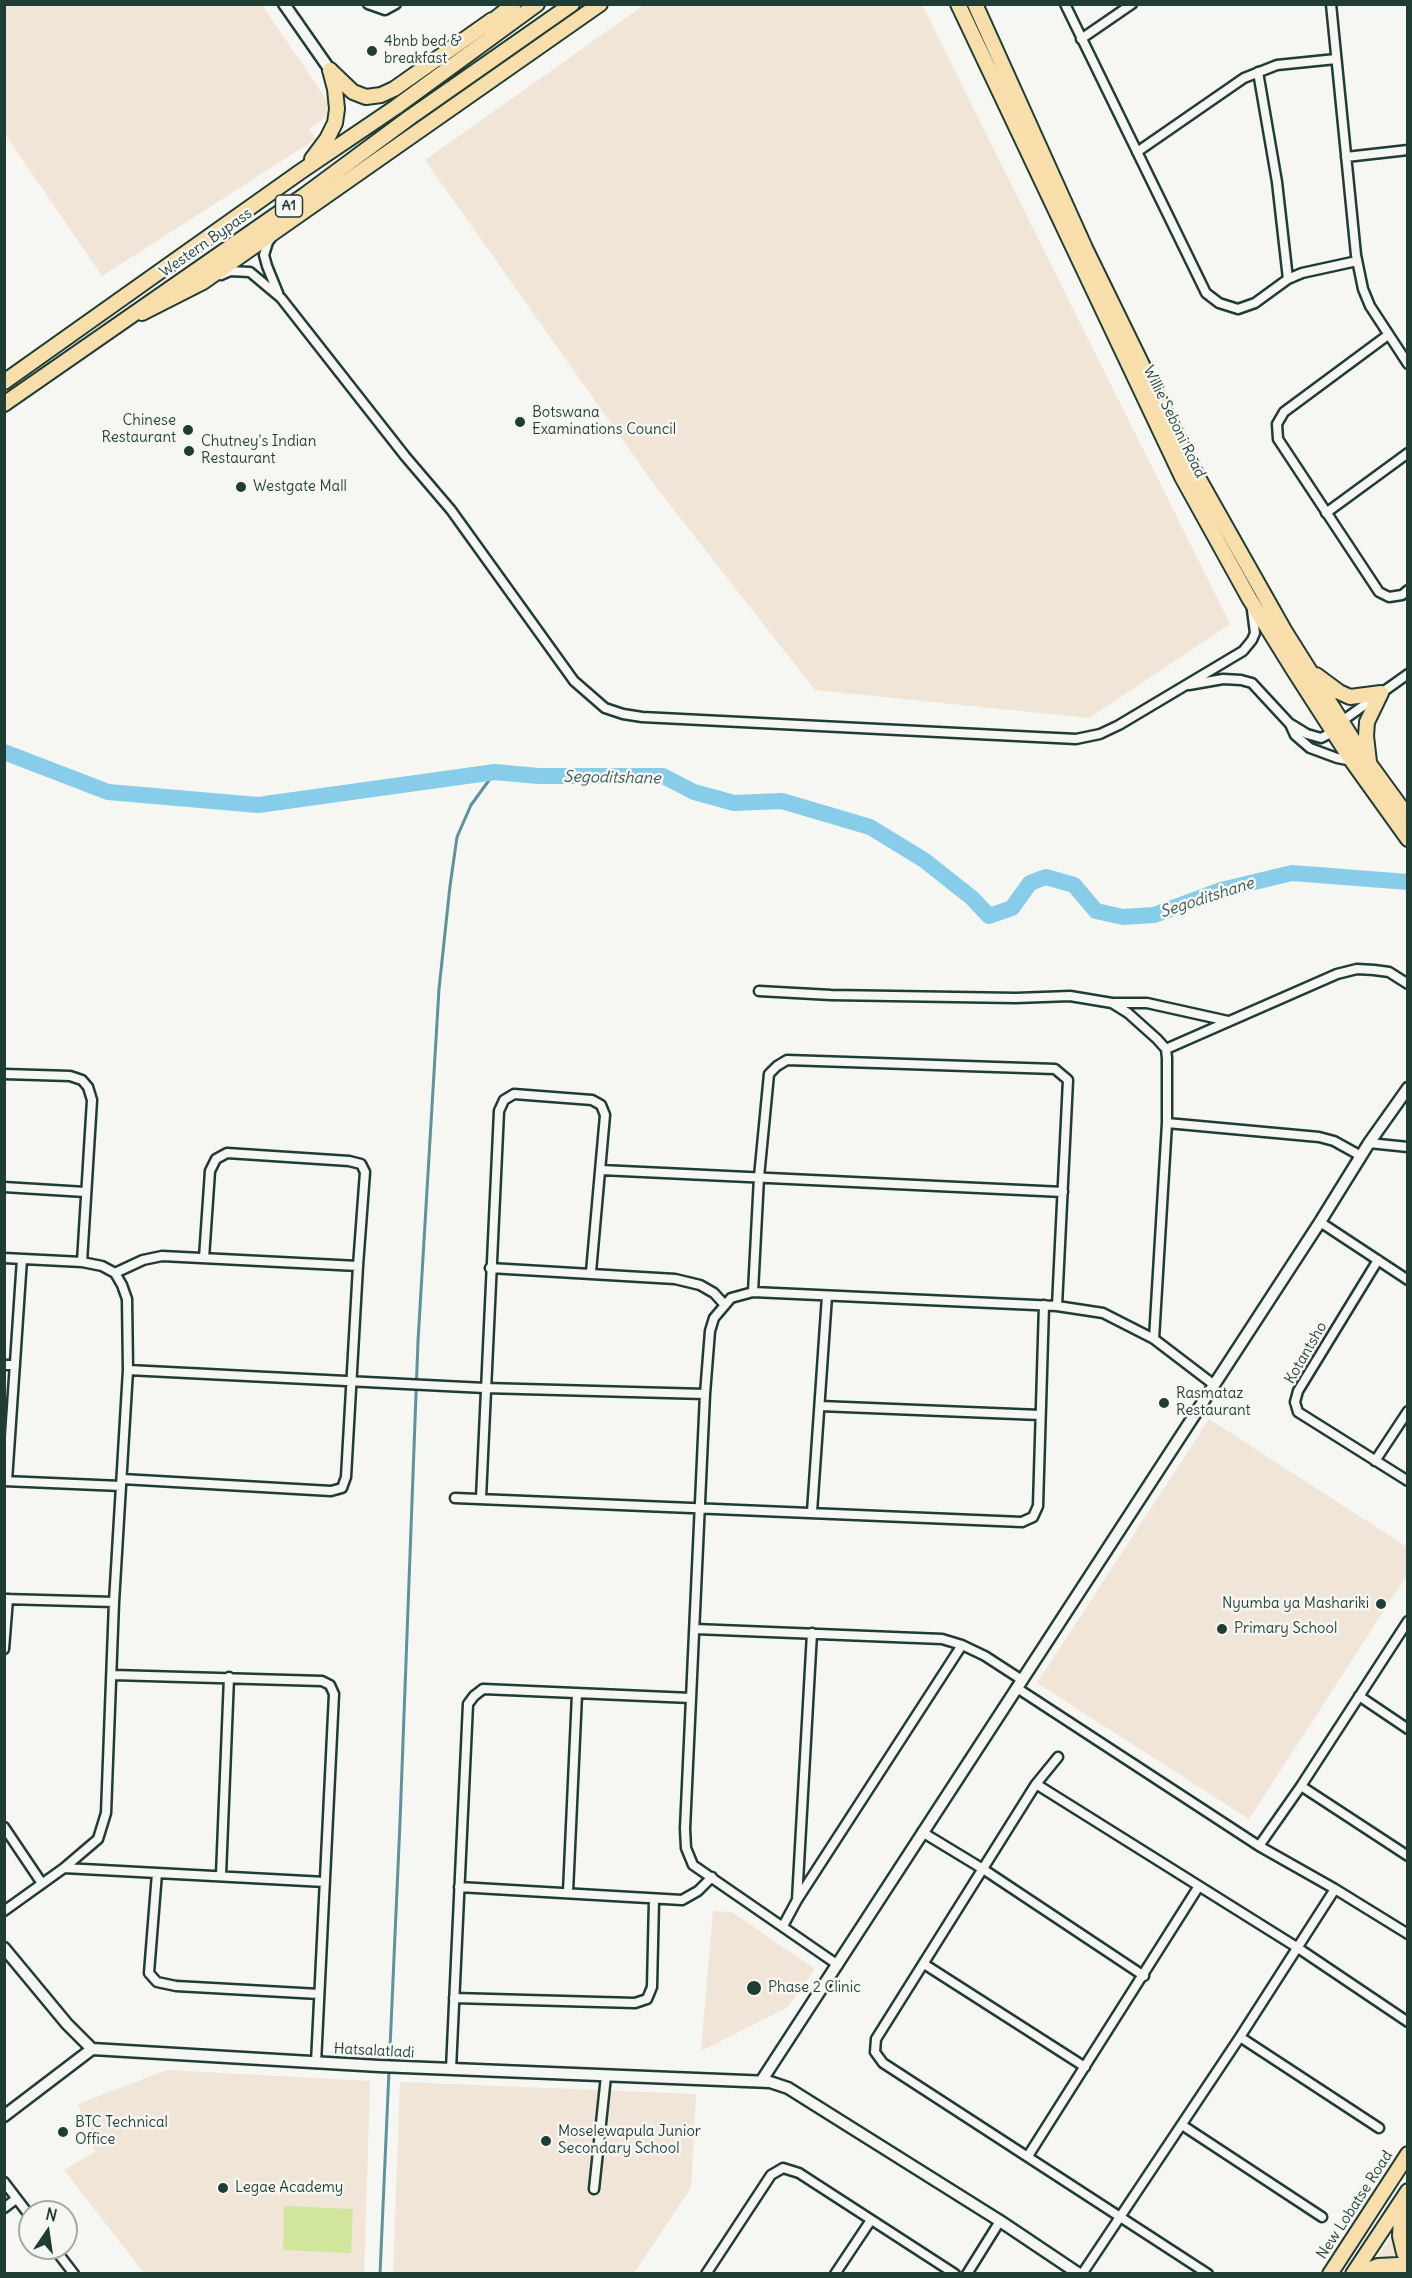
<!DOCTYPE html>
<html>
<head>
<meta charset="utf-8">
<style>
  body { margin:0 }
  #map { position:relative; width:1412px; height:2278px; overflow:hidden; background:#f6f6f2; font-family:Delius,sans-serif }
  canvas { display:block }
  .frame { position:absolute; inset:0; border:6px solid #1f3d34; pointer-events:none }
  .north { position:absolute; left:18px; top:2200px; width:60px; height:60px; box-sizing:border-box; background:#f6f6f2; border:2px solid #a0aca6; border-radius:50%; rotate:13deg; font-size:16px; font-weight:700; line-height:24px; text-align:center; color:#1f3d34 }
  .north::after { content:''; display:block; margin:auto; width:21px; height:27px; background:#1f3d34; clip-path:polygon(50% 0,100% 100%,50% 72%,0 100%) }
</style>
</head>
<body>
<div id="map">
<canvas width="1412" height="2278"></canvas>
<div class="frame"></div>
<div class="north">N</div>
</div>
<script>
const context = document.querySelector('canvas').getContext('2d');
context.lineJoin = 'round';
function paint(path, color) { context.fillStyle = color; context.fill(path, 'evenodd'); }
const toPath = rows => new Path2D(rows.map(r => 'M' + r).join(''));
function stroke(path, color, width, dash) { context.strokeStyle = color; context.lineWidth = width; context.lineCap = dash ? 'butt' : 'round'; context.setLineDash(dash || []); context.stroke(path); }
function label(font, color, halo, rows, align = 'center') {
  context.font = font + ' Delius,sans-serif'; context.lineWidth = 5; context.setLineDash([]); context.textBaseline = 'middle'; context.strokeStyle = halo; context.fillStyle = color; for (const [text, x, y, turn = 0] of rows) {
    context.save(); context.translate(x, y); context.rotate((+turn || 0) * Math.PI / 180); context.textAlign = isNaN(turn) ? turn : align; if (halo) context.strokeText(text, 0, 0); context.fillText(text, 0, 0); context.restore();
  }
}
paint(toPath([
  [4,5,262,5,328,102,326,117,309,129,316,139,102,276,5,134],
  [644,5,922,5,1230,624,1089,718,815,690,656,487,425,160],
  [1209,1419,1407,1547,1407,1575,1249,1819,1037,1683],
  [713,1911,732,1912,815,1969,788,2007,701,2051],
  [167,2070,370,2081,364,2273,144,2273,64,2170,95,2152,78,2104],
  [400,2082,696,2094,691,2188,634,2273,393,2274],
  [1407,2213,1407,2273,1366,2273]
]), '#f0e5d6');
paint(toPath([
  [284,2206,353,2209,351,2253,283,2250]
]), '#d1e69b');
stroke(toPath([
  [380,2274,400,1822,418,1341,439,989,450,886,457,837,471,805,495,772]
]), '#5d93a1', 3);
stroke(toPath([
  [4,752,108,792,258,805,495,772,538,776,663,776,694,792,734,803,782,801,870,827,924,860,972,898,989,916,1012,908,1030,883,1046,877,1074,885,1096,911,1123,917,1154,915,1221,890,1292,873,1408,882]
]), '#87cce9', 16);
const minor = toPath([
  [368,4,385,10,396,4],
  [1065,4,1206,293,1219,303,1238,309,1255,303,1288,279,1302,273,1357,261],
  [1331,4,1356,255,1363,289,1370,306,1408,364],
  [1081,39,1132,4],
  [1258,72,1277,182,1288,279],
  [1137,152,1244,78,1277,65,1336,59],
  [1346,157,1408,150],
  [271,238,268,242,264,255,267,266,278,293],
  [221,275,230,271,250,272,281,298,405,456,451,510,574,681,605,708,623,714,642,717,1076,739,1100,734,1119,725,1243,651,1252,640,1255,633,1252,610],
  [1388,335,1284,412,1277,424,1278,439,1379,592,1389,597,1402,595,1408,590],
  [1326,513,1408,453],
  [1189,685,1223,679,1241,680,1252,683,1289,723,1307,734,1321,738,1333,732,1342,721,1408,674],
  [1290,724,1295,735,1310,748,1337,758,1352,761],
  [759,991,831,995,1016,998,1070,996,1112,1003,1128,1013,1157,1039,1166,1049,1167,1058,1167,1123],
  [1112,1003,1147,1003,1228,1021],
  [1166,1049,1337,974,1357,969,1374,970,1389,972,1408,984],
  [4,1074,70,1076,82,1080,88,1087,92,1100,82,1262],
  [1369,1143,1408,1147],
  [601,1170,1063,1192],
  [4,1187,85,1192],
  [1320,1222,1408,1280],
  [4,1258,82,1262,102,1266,115,1273,122,1285,127,1299,128,1370,114,1602,106,1813,98,1839,64,1868,4,1911],
  [1378,1260,1298,1391,1295,1402,1298,1412,1408,1481],
  [490,1268,675,1279,700,1285,714,1293,724,1304],
  [115,1273,143,1260,162,1256,358,1266],
  [753,1292,759,1177,769,1074,777,1066,787,1060,1055,1069,1068,1080,1057,1306],
  [1154,1339,1167,1123,1319,1137,1334,1141,1361,1156],
  [4,1365,15,1365],
  [128,1370,485,1388,705,1394],
  [820,1406,1040,1415],
  [1375,1461,1408,1411],
  [122,1479,331,1491,342,1488,346,1477,358,1266,365,1172,361,1164,349,1161,227,1153,216,1159,210,1171,204,1258],
  [4,1481,121,1486],
  [7,1481,22,1259],
  [455,1498,1022,1522,1033,1517,1038,1506,1044,1305],
  [481,1498,499,1111,504,1100,514,1094,592,1100,601,1105,605,1115,591,1272],
  [812,1512,827,1296],
  [4,1599,114,1602],
  [695,1629,942,1639,962,1645,985,1656,1022,1680],
  [4,1649,8,1599],
  [113,1675,322,1681,330,1685,334,1694,316,2063],
  [1017,1688,1259,1846,1335,1889,1408,1934],
  [1359,1696,1408,1729],
  [1058,1757,1036,1784,876,2039,875,2052,883,2063,1208,2274],
  [1036,1784,1298,1948,1408,2022],
  [1301,1786,1408,1856],
  [4,1827,41,1882],
  [922,1832,983,1869,1144,1976],
  [1259,1846,1301,1786,1408,1621],
  [64,1868,325,1882],
  [157,1873,149,1973,157,1982,176,1986,319,1994],
  [221,1875,229,1677],
  [459,1887,682,1900,698,1891,712,1877],
  [568,1892,577,1694],
  [797,1900,812,1633],
  [783,1926,797,1900,962,1645],
  [924,1964,1085,2067],
  [838,1965,693,1865,686,1848,685,1829,705,1394,710,1331,714,1318,731,1298,753,1292,1057,1306,1103,1313,1154,1339,1213,1384],
  [454,1998,635,2003,647,1999,652,1987,654,1900],
  [1240,2037,1379,2128],
  [451,2069,468,1704,474,1696,483,1689,691,1698],
  [1182,2125,1322,2217],
  [1028,2156,1199,1886],
  [4,2182,30,2216],
  [594,2189,606,2076],
  [4,2208,16,2199],
  [54,2248,74,2274],
  [706,2274,771,2175,783,2168,799,2173,955,2274],
  [835,2274,871,2220],
  [967,2274,1000,2221],
  [1082,2274,1240,2037,1335,1889]
]);
const tertiary = toPath([
  [284,4,330,70],
  [4,1948,67,2024,92,2049,379,2066,770,2082,788,2088,1000,2221,1079,2274],
  [762,2080,1320,1222,1369,1143,1408,1088],
  [4,2116,92,2049]
]);
const primary = toPath([
  [958,4,1182,477,1249,598,1293,669,1352,761,1408,839],
  [975,4,1085,248,1192,467,1284,630,1360,751,1408,817],
  [486,26,514,4],
  [330,70,353,92,366,97,381,95,394,89,492,20],
  [142,313,203,282,600,4],
  [1316,675,1339,692,1350,697,1381,693],
  [1369,762,1366,736,1367,722,1381,693],
  [1402,2202,1400,2236,1404,2253,1408,2257],
  [1330,2274,1408,2154],
  [1353,2274,1408,2191],
  [1359,2274,1378,2266,1398,2265,1408,2270]
]);
const trunk = toPath([
  [312,159,327,139,335,123,337,109,335,89,330,70],
  [4,382,300,172,396,107,537,4],
  [4,404,305,195,409,118,572,4]
]);
stroke(minor, '#1f3d34', 13);
stroke(tertiary, '#1f3d34', 15);
stroke(primary, '#1f3d34', 18);
stroke(trunk, '#1f3d34', 18);
stroke(minor, '#f6f6f2', 8);
stroke(tertiary, '#f6f6f2', 10);
stroke(primary, '#f8deab', 14);
stroke(trunk, '#f8deab', 14);
for (const [x, y, r, color] of [
  [372,51,6,"#1f3d34"],
  [520,422,6,"#1f3d34"],
  [188,430,6,"#1f3d34"],
  [189,451,6,"#1f3d34"],
  [241,487,6,"#1f3d34"],
  [1164,1403,6,"#1f3d34"],
  [1381,1604,6,"#1f3d34"],
  [1222,1629,6,"#1f3d34"],
  [754,1988,8,"#1f3d34"],
  [63,2132,6,"#1f3d34"],
  [546,2141,6,"#1f3d34"],
  [223,2188,6,"#1f3d34"]
]) { const dot = new Path2D(); dot.arc(x, y, r, 0, 2 * Math.PI); context.fillStyle = color; context.fill(dot); stroke(dot, '#f6f6f2', 2); }
for (const [x, y, w] of [
  [289,206,27]
]) { const box = new Path2D(); box.roundRect(x - w / 2, y - 11, w, 22, 4.5); context.fillStyle = '#f6f6f2'; context.fill(box); stroke(box, '#1f3d34', 1.5); }
label('bold 14px', '#1f3d34', null, [
  ["A1",289,206]
]);
label('15px', '#1f3d34', '#f6f6f2', [
  ["4bnb bed &",384,42],
  ["breakfast",384,59],
  ["Botswana",532,413],
  ["Examinations Council",532,430],
  ["Chinese",176,421,"right"],
  ["Restaurant",176,438,"right"],
  ["Chutney's Indian",201,442],
  ["Restaurant",201,459],
  ["Westgate Mall",253,487],
  ["Rasmataz",1176,1394],
  ["Restaurant",1176,1411],
  ["Nyumba ya Mashariki",1369,1604,"right"],
  ["Primary School",1234,1629],
  ["Phase 2 Clinic",768,1988],
  ["BTC Technical",75,2123],
  ["Office",75,2140],
  ["Moselewapula Junior",558,2132],
  ["Secondary School",558,2149],
  ["Legae Academy",235,2188]
], 'left');
label('15px', '#1f3d34', '#f6f6f2', [
  ["Western Bypass",206,243,-35],
  ["Willie Seboni Road",1174,422,64],
  ["Kotantsho",1306,1353,-60],
  ["Hatsalatladi",374,2051,3],
  ["New Lobatse Road",1355,2205,-57]
]);
label('italic 16px', '#345a58', '#f6f6f2', [
  ["Segoditshane",612,778,1],
  ["Segoditshane",1207,898,-18]
]);
</script>
</body>
</html>
